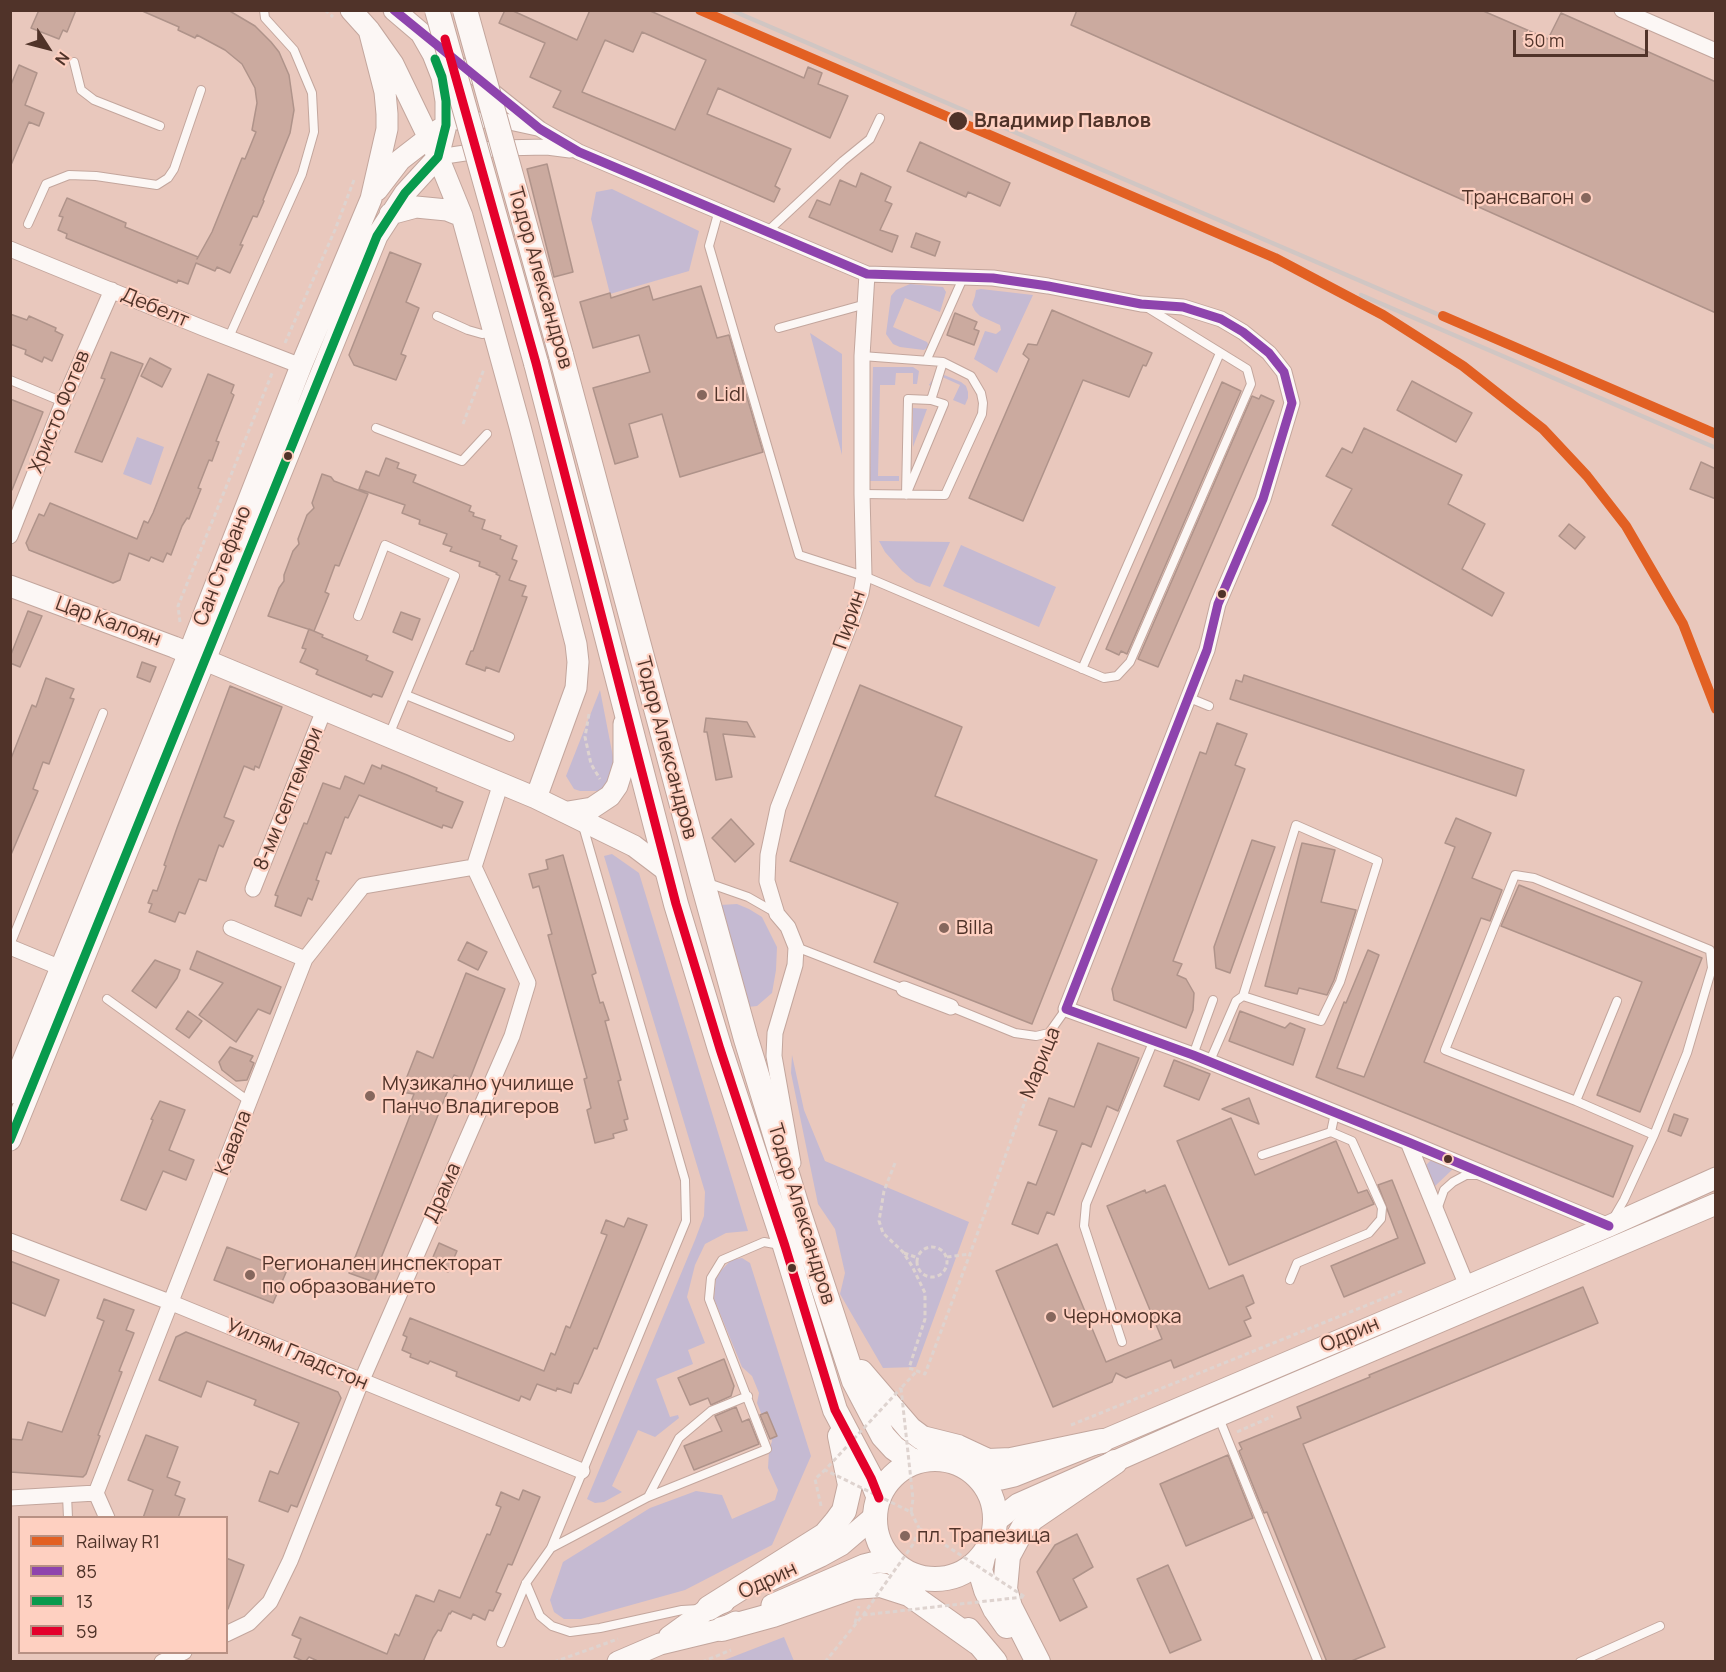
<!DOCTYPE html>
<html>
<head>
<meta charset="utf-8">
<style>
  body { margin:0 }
  #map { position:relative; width:1726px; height:1672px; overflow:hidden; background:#e9c8bd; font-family:Manrope,sans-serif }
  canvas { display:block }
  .frame { position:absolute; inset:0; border:12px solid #503329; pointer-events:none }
  .legend { position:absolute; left:18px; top:1516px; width:210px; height:138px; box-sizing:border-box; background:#fed0c1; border:2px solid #b89184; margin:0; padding:8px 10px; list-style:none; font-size:18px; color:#503329 }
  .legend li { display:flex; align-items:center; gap:12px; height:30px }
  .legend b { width:30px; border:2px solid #b89184 }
  .north { position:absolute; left:18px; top:18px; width:60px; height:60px; -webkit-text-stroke:4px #fed0c1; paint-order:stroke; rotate:126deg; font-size:16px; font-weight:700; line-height:24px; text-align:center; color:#503329 }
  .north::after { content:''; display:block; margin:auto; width:21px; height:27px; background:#503329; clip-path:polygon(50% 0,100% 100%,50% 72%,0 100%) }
  .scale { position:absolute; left:1513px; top:30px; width:135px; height:27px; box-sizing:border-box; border:3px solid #503329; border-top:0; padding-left:8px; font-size:18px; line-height:21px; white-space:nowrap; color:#503329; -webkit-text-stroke:4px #fed0c1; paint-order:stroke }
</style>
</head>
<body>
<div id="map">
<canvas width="1726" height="1672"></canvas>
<div class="frame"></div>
<ul class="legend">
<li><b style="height:8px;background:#e26023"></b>Railway R1</li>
<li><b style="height:8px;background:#8e44ad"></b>85</li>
<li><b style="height:8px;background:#089a4d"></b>13</li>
<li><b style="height:8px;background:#e4002b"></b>59</li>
</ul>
<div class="north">N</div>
<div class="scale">50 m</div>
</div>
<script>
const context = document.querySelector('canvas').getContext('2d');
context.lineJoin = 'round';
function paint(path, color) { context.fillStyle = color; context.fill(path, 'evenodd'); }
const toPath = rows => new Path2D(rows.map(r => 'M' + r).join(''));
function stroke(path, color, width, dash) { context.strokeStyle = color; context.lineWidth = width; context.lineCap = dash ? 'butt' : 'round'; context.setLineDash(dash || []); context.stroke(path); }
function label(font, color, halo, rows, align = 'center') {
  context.font = font + ' Manrope,sans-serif'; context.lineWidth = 4.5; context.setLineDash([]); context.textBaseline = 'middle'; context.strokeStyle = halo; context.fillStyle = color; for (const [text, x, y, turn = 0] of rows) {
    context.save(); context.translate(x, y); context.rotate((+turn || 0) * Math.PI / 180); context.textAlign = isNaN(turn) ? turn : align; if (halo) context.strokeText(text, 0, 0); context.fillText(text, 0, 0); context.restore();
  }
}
paint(toPath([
  [612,189,699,231,689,271,610,294,591,219,596,192],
  [910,284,943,287,946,292,940,312,905,298,893,327,927,342,929,346,924,350,900,347,893,344,886,334,891,296,896,290],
  [981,289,1033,295,997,373,974,359,985,331,996,334,1001,330,1000,325,980,316,975,311,972,305,975,296,976,290],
  [810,333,842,354,842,455],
  [873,367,913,367,919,371,917,384,913,384,913,373,896,373,895,385,880,385,878,476,899,476,899,481,870,481],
  [937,372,961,382,966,386,968,392,968,398,965,405,953,400,960,385,938,375,931,386,929,385],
  [913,408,927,409,913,447],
  [137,437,164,447,151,485,123,474],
  [879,541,950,542,930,587,916,582,902,571,885,552],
  [961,545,1056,587,1039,627,943,586],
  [600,690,615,767,614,779,604,789,598,791,580,791,574,789,566,776],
  [612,854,639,873,748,1231,726,1233,705,1244,695,1265,687,1297,705,1343,688,1350,693,1364,656,1379,670,1417,678,1415,679,1418,655,1437,638,1430,612,1486,622,1492,604,1502,595,1503,587,1499,695,1240,704,1216,705,1192,604,856],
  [737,904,749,909,762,917,777,947,776,970,772,993,757,1006,748,1007,720,905],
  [792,1055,804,1110,825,1161,969,1222,916,1367,883,1368,840,1294,845,1273,835,1229,818,1204,791,1073],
  [1433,1158,1455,1167,1434,1187,1426,1165],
  [742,1258,750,1263,811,1456,772,1545,685,1590,581,1619,564,1619,554,1612,550,1600,563,1562,650,1508,696,1491,722,1495,732,1519,775,1500,778,1490,768,1468,769,1451,772,1441,757,1403,759,1393,752,1376,742,1367,714,1299,716,1276,731,1260],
  [784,1637,794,1661,722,1661]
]), '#c5bad2');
const building = toPath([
  [39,10,76,10,67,32,63,30,59,39,31,28,39,10],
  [140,10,228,10,255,26,271,42,279,52,289,75,294,110,290,133,263,200,264,201,257,217,253,216,240,245,243,245,230,273,217,267,215,271,196,263,188,284,178,280,177,283,66,238,67,234,58,230,63,217,59,216,67,198,126,223,125,227,198,257,197,259,212,232,242,158,245,159,256,132,252,130,257,103,255,88,242,64,225,50,197,35,195,38,178,30,179,27,140,10],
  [505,10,511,10,577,40,590,10,648,10,804,78,808,67,822,73,818,84,848,96,830,138,718,88,707,114,791,149,775,186,780,189,774,202,553,107,561,91,530,77,545,43,499,23,505,10],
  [642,32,706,60,675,130,582,92,605,40,633,52,642,32],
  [1077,10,1481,10,1548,39,1561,13,1716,82,1716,313,1071,25,1077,10],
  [19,65,37,73,25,105,44,113,39,126,29,122,11,165,10,87,19,65],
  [920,142,1010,183,1000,206,968,192,966,197,907,171,920,142],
  [547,164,573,272,554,277,527,169,547,164],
  [861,173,891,187,885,201,892,204,880,230,898,236,892,252,809,217,817,200,830,205,840,180,856,187,861,173],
  [916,233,940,242,935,256,911,247,916,233],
  [390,252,421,264,406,302,419,308,401,354,406,356,396,380,354,365,349,355,390,252],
  [649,286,653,300,701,286,717,338,729,335,763,452,680,477,662,414,629,424,638,457,615,464,593,388,650,372,639,335,593,348,580,302,610,293,611,298,649,286],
  [1052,310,1152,353,1146,366,1143,365,1129,397,1083,380,1023,521,969,498,1029,359,1023,354,1028,344,1037,345,1052,310],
  [955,313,977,322,974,329,979,331,974,345,947,335,955,313],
  [10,314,27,320,29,316,56,328,55,331,63,335,52,361,44,357,42,362,25,354,26,350,10,344,10,314],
  [111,352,143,364,102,462,75,452,105,379,101,378,111,352],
  [150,358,171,369,162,387,141,376,150,358],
  [208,374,234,385,231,393,234,395,216,441,219,442,212,461,209,460,198,488,201,489,189,519,187,518,182,526,171,555,167,553,163,562,151,557,149,561,129,553,120,580,113,583,29,550,26,543,39,514,44,516,50,503,137,539,144,521,148,523,153,513,208,374],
  [1412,381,1472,413,1456,442,1397,410,1412,381],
  [1222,382,1241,391,1127,654,1121,651,1119,655,1106,649,1222,382],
  [1261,395,1274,401,1158,667,1138,659,1252,396,1259,399,1261,395],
  [10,399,43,412,12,490,10,490,10,399],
  [1364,428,1462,475,1448,504,1485,524,1462,569,1504,593,1492,616,1332,525,1352,489,1326,476,1342,448,1352,453,1364,428],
  [386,458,399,463,397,468,416,475,413,482,471,506,469,511,474,513,473,516,485,520,482,529,501,536,500,539,517,546,512,559,517,561,509,580,526,586,522,596,527,597,499,672,486,667,485,671,466,664,471,651,473,651,500,576,496,574,497,573,479,566,480,562,450,551,452,547,443,544,447,534,419,524,420,520,402,513,405,505,359,489,366,471,379,476,386,458],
  [1701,462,1716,469,1716,499,1690,489,1701,462],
  [322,474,331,477,334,481,368,494,339,566,335,565,325,592,329,594,314,631,268,616,279,588,284,581,284,575,293,551,299,544,298,539,307,515,314,508,312,503,322,474],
  [1569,524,1585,537,1575,549,1559,536,1569,524],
  [28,611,42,616,20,667,10,663,10,657,28,611],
  [401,612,420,619,412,640,393,632,401,612],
  [309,629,323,635,322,637,368,656,366,660,393,672,382,697,373,694,371,697,316,674,318,670,300,662,306,649,302,648,309,629],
  [142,662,156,667,150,682,137,677,142,662],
  [1244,675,1524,770,1516,796,1230,699,1236,680,1242,682,1244,675],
  [46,678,74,689,70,698,74,699,49,764,43,762,33,789,38,791,10,857,10,761,32,705,36,707,46,678],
  [860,685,962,727,935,796,1097,860,1032,1024,874,962,898,903,790,861,860,685],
  [230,686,282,707,259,768,255,766,254,770,244,766,224,817,234,821,223,847,219,845,206,881,199,879,185,914,179,912,175,922,149,912,152,904,148,903,153,890,157,891,166,866,164,865,177,828,230,686],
  [706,718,747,722,755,737,723,734,732,777,716,780,707,732,704,732,706,718],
  [1217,723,1247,734,1235,765,1245,769,1173,961,1182,964,1177,975,1186,979,1194,993,1193,1010,1186,1028,1114,1000,1112,989,1200,752,1206,754,1217,723],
  [372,765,381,769,382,765,407,775,437,788,436,791,463,802,452,828,443,825,442,828,359,795,348,818,345,817,331,854,326,852,316,880,319,881,312,900,308,898,301,916,275,906,278,896,275,895,304,823,307,824,323,783,340,789,345,776,364,784,372,765],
  [1456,818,1491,833,1472,878,1502,890,1490,921,1481,918,1424,1062,1633,1146,1613,1197,1316,1077,1344,1002,1346,1003,1368,950,1379,955,1337,1068,1364,1077,1455,847,1445,843,1456,818],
  [731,819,754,844,735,862,712,838,731,819],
  [1252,840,1275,847,1230,973,1216,968,1214,947,1252,840],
  [1302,843,1335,850,1321,902,1356,910,1334,980,1327,995,1299,988,1297,994,1265,986,1302,843],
  [563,855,596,973,592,975,600,1003,603,1002,609,1020,605,1021,621,1080,618,1081,628,1119,624,1120,627,1130,613,1134,614,1138,595,1143,587,1110,591,1108,584,1079,587,1078,548,935,552,934,539,886,533,888,529,874,548,869,546,860,563,855],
  [1519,885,1702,958,1640,1112,1597,1095,1642,982,1501,926,1519,885],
  [467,942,487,952,478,970,458,960,467,942],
  [197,951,281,987,270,1014,258,1009,236,1042,199,1015,223,983,190,969,197,951],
  [155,960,180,970,177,978,156,1008,132,991,155,960],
  [466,973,505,989,469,1081,454,1075,381,1258,384,1259,374,1282,349,1273,411,1113,407,1112,414,1094,401,1092,417,1051,433,1058,466,973],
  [188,1011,202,1021,189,1038,176,1029,188,1011],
  [1240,1011,1285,1028,1290,1023,1305,1029,1293,1065,1229,1041,1240,1011],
  [1098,1043,1139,1058,1118,1111,1107,1106,1091,1147,1082,1143,1054,1215,1047,1212,1038,1234,1012,1224,1028,1182,1036,1185,1057,1131,1039,1125,1049,1098,1074,1107,1098,1043],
  [230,1047,253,1056,250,1061,254,1063,247,1080,236,1081,222,1070,219,1062,230,1047],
  [1174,1060,1210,1074,1199,1100,1164,1086,1174,1060],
  [1249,1098,1259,1124,1222,1109,1249,1098],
  [160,1101,185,1110,169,1150,194,1160,186,1180,163,1171,146,1210,121,1200,153,1120,151,1119,160,1101],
  [1674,1114,1688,1119,1681,1136,1668,1131,1674,1114],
  [1231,1118,1255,1175,1336,1141,1358,1193,1367,1190,1374,1204,1229,1265,1177,1141,1231,1118],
  [1392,1180,1425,1263,1344,1297,1331,1266,1398,1238,1378,1185,1392,1180],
  [1165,1185,1209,1289,1243,1275,1254,1303,1246,1307,1251,1318,1244,1321,1251,1336,1174,1368,1171,1360,1126,1378,1116,1373,1112,1382,1053,1407,996,1271,1057,1244,1106,1362,1162,1339,1107,1206,1145,1190,1146,1193,1165,1185],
  [628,1218,647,1225,597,1349,594,1348,582,1376,578,1384,574,1383,571,1393,557,1388,556,1391,537,1384,530,1400,521,1396,519,1401,456,1376,457,1372,430,1361,428,1364,410,1357,411,1354,402,1350,407,1337,403,1335,410,1318,544,1371,551,1353,555,1355,566,1326,570,1328,607,1235,601,1233,606,1220,624,1227,628,1218],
  [439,1243,457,1251,448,1272,430,1264,439,1243],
  [227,1247,287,1270,273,1303,214,1280,227,1247],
  [10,1261,59,1280,45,1316,10,1302,10,1261],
  [1583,1287,1598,1323,1303,1444,1385,1647,1349,1662,1327,1662,1267,1512,1264,1513,1239,1451,1242,1449,1239,1443,1301,1418,1297,1407,1370,1377,1369,1375,1583,1287],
  [104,1299,134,1310,126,1330,134,1333,119,1371,122,1372,98,1435,100,1436,86,1474,83,1477,10,1472,10,1439,22,1440,28,1422,62,1432,104,1321,97,1318,104,1299],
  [186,1332,338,1392,341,1398,297,1507,291,1505,288,1512,259,1501,270,1471,278,1474,299,1423,254,1405,256,1400,207,1381,201,1397,159,1380,176,1337,186,1332],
  [724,1359,734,1386,731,1396,711,1405,708,1398,690,1405,678,1378,724,1359],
  [736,1407,742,1422,749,1419,759,1444,694,1470,684,1446,722,1431,715,1416,736,1407],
  [767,1412,777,1436,770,1439,760,1415,767,1412],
  [146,1435,178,1447,167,1477,180,1482,175,1495,185,1499,178,1518,143,1518,153,1490,128,1480,146,1435],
  [1228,1455,1253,1518,1186,1546,1160,1484,1228,1455],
  [523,1490,540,1497,512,1565,508,1564,496,1592,501,1594,493,1611,489,1610,485,1620,473,1614,471,1619,452,1611,450,1614,449,1613,441,1631,438,1630,433,1638,423,1662,320,1662,309,1657,305,1662,294,1657,301,1639,292,1635,300,1617,387,1654,395,1634,399,1636,416,1595,434,1602,439,1590,460,1598,487,1534,490,1535,501,1507,496,1505,501,1492,519,1500,523,1490],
  [1077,1534,1093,1567,1073,1579,1087,1607,1060,1621,1037,1572,1055,1545,1077,1534],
  [226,1558,244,1565,228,1609,226,1609,226,1558],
  [1168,1565,1201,1640,1170,1653,1137,1579,1168,1565]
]);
paint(building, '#cbaa9f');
stroke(building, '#af938a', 1.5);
const lane = toPath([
  [74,62,81,90,94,100,160,126],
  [719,210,709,246,799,555,864,576,1104,678,1117,676,1130,662,1251,384,1247,369,1148,308],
  [28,224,46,184,69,175,96,176,157,185,168,178,174,169,201,90],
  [768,231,843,161,870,139,880,118],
  [437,316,468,330,482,334,492,333],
  [779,328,866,304],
  [229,337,302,174,314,132,312,93,294,50,265,18,264,10],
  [927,359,963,278],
  [10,380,63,402],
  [908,399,931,400,944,404,906,495,908,399],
  [931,400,943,362],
  [376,428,462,461,487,434],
  [862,494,945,495,982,414,983,403,981,393,971,376,943,362,862,356],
  [358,616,385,545,455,576,389,735],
  [1082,669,1220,353],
  [406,695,510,737],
  [1187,697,1209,706],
  [708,883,748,897,776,913],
  [10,945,103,713],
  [796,947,904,989],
  [107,999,250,1102],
  [951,1007,1015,1033,1036,1036,1049,1033,1066,1009],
  [1193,1055,1213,1000],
  [1209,1063,1236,1001,1243,996,1296,825,1378,861,1340,982,1321,1021,1243,996],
  [1576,1101,1617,1001],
  [1262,1155,1331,1132,1335,1113],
  [1438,1207,1444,1190,1453,1182,1466,1175,1478,1175],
  [1613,1219,1624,1200,1654,1135,1687,1053,1712,968,1710,950,1534,878,1515,875,1445,1050,1576,1101,1654,1135],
  [1290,1280,1297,1263,1369,1233,1381,1219,1382,1208,1352,1141,1331,1132],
  [1122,1342,1084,1226,1086,1204,1154,1040],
  [1219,1418,1318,1662],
  [67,1495,68,1518],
  [648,1497,679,1438,711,1411,748,1396],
  [551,1548,648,1497,767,1449,709,1299,711,1278,722,1260,764,1242,780,1245],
  [526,1583,540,1616,552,1626,570,1632,600,1628,682,1610,699,1609],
  [501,1643,526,1583,551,1548,686,1221,685,1180,583,826],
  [1580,1662,1660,1626]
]);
const street = toPath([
  [1622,10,1716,51],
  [450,57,540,129,579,152,867,274,993,278,1048,286,1141,304,1183,307,1221,319,1243,332,1269,353,1284,372,1292,403,1263,499,1218,604,1207,650,1066,1009,1193,1055,1408,1142,1609,1226],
  [460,123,479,120,505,121,537,128],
  [438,157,499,148,547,147,570,150],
  [10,249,203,328,301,366],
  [10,536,63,402,112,290],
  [474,867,501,783],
  [253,889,324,710],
  [231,928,305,959],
  [10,947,61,968],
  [904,989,951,1007],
  [1408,1142,1467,1286],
  [793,1163,774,1056,775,1033,795,965,796,947,788,927,777,914,773,901,767,881,768,855,778,808,850,624,861,593,864,576,862,494,862,356,867,274],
  [10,1241,172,1303,582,1471],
  [10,1498,96,1493],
  [107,1518,96,1493,305,959,363,886,474,867],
  [226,1634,249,1623,270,1602,290,1561,361,1382,512,1036,528,983,474,867],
  [162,1662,184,1652]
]);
const secondary = toPath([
  [351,10,369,30,393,64,438,157,462,216,520,427,576,644,578,662,576,688,536,798],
  [377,190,400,160,440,129],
  [390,214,416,207,447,210,462,216],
  [10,586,174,647,536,798,634,846,667,871],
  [568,812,592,808,610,796,617,786,624,764,624,724],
  [10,1093,189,653,301,366,371,199,387,129,387,114,385,92,369,30],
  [10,1140,377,236,405,193,438,157,446,125,446,101,442,77,433,54,421,33,394,10],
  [981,1479,1001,1479,1014,1476,1102,1441,1609,1226,1716,1178],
  [996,1521,1018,1504,1197,1425,1716,1204],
  [768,1581,821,1556,841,1545,875,1516],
  [772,1605,864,1565,876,1562,893,1563],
  [669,1637,709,1608,724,1602],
  [618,1662,660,1644,722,1629,736,1622]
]);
const primary = toPath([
  [561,355,702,880,746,1039,799,1213,854,1381,883,1436,894,1448,914,1462],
  [536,363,676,904,720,1049,785,1246,835,1410,871,1478,879,1498],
  [861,1372,910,1429,922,1438,958,1447,988,1461,1011,1460,1102,1441],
  '875 1519a60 60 0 1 1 120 0a60 60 0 1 1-120 0Z',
  [983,1557,980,1570,986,1590,995,1609,1007,1626],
  [709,1608,825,1535,836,1522,844,1511,850,1485,840,1436],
  [722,1629,773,1615,853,1587,881,1585,909,1594,978,1643],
  [968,1630,995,1662],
  [1038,1662,1010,1607,1005,1589,1008,1556,1023,1528,1033,1518,1115,1462]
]);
stroke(lane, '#c3a69d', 10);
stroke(street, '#c3a69d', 17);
stroke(secondary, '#c3a69d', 23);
stroke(primary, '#c3a69d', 26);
stroke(toPath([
  [325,10,333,17],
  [285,343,335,230,354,180],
  [463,424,484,369],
  [180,622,178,606,273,371],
  [589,714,585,737,591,764,600,779],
  [895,1163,884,1191,879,1221,883,1233,903,1252,912,1266,925,1293,925,1319,909,1368,925,1374,970,1254,1045,1046],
  '917 1262a15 15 0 1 1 30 0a15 15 0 1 1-30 0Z',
  [904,1253,918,1258],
  [947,1257,970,1254],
  [902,1387,917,1371],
  [1071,1425,1402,1291],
  [1237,1432,1273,1416],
  [821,1506,815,1479,825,1470],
  [911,1512,919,1528],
  [855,1623,859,1606],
  [554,1662,618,1639],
  [702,1662,731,1650],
  [825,1662,863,1615]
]), '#ded3cf', 3, [4.5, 3]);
stroke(lane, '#fcf7f5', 8);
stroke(street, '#fcf7f5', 15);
stroke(secondary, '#fcf7f5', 21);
stroke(primary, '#fcf7f5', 24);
stroke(toPath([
  [700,10,1275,258,1383,315,1463,366,1543,429,1587,476,1626,526,1683,624,1716,709],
  [731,10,1716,434],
  [1361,295,1716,448]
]), '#d0c6c3', 4.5);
const primaryBridge = toPath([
  [437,10,536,363],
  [465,10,561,355]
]);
stroke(primaryBridge, '#c3a69d', 26, []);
stroke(toPath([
  [901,1388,913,1499,911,1512,825,1470,901,1388],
  [863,1615,914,1543,919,1528,1025,1597],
  [863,1615,1023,1597]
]), '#ded3cf', 3, [4.5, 3]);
stroke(primaryBridge, '#fcf7f5', 24);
stroke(toPath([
  [394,10,540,129,579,152,867,274,993,278,1048,286,1141,304,1183,307,1221,319,1243,332,1269,353,1284,372,1292,403,1263,499,1218,604,1207,650,1066,1009,1193,1055,1408,1142,1609,1226]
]), '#8e44ad', 9);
stroke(toPath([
  [10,1140,377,236,405,193,438,157,446,125,446,101,442,77,435,59]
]), '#089a4d', 9);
stroke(toPath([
  [445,39,536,363,676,904,720,1049,785,1246,835,1410,871,1478,879,1498]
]), '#e4002b', 9);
stroke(toPath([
  [700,10,1275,258,1383,315,1463,366,1543,429,1587,476,1626,526,1683,624,1716,709],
  [1443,316,1716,434]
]), '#e26023', 10);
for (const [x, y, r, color] of [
  [958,121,10,"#503329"],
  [1586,198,6,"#86675d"],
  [702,395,6,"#86675d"],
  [288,456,5,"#503329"],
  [1222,594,5,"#503329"],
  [944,928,6,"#86675d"],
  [370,1096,6,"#86675d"],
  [1448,1159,5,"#503329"],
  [792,1268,5,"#503329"],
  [250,1275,6,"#86675d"],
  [1051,1317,6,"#86675d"],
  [905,1536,6,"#86675d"]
]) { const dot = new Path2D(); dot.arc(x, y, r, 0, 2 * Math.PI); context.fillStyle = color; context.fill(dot); stroke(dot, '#fed0c1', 2); }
label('bold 20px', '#503329', '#fed0c1', [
  ["Владимир Павлов",974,121]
], 'left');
label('20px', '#503329', '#fed0c1', [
  ["Tрансвагон",1574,198,"right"],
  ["Lidl",714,395],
  ["Billa",956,928],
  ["Музикално училище",382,1084],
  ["Панчо Владигеров",382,1107],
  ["Регионален инспекторат",262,1264],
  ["по образованието",262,1287],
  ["Черноморка",1063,1317],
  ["пл. Трапезица",917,1536]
], 'left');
label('20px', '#503329', '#fed0c1', [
  ["Тодор Александров",540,278,74],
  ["Дебелт",155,308,23],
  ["Христо Фотев",60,412,-68],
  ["Сан Стефано",223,566,-69],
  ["Пирин",850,620,-71],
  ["Цар Калоян",108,622,20],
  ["Тодор Александров",666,748,75],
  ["8-ми септември",289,799,-68],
  ["Марица",1041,1063,-68],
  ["Кавала",234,1143,-69],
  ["Драма",443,1193,-66],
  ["Тодор Александров",801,1214,73],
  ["Одрин",1350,1335,-23],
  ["Уилям Гладстон",297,1355,23],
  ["Одрин",768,1581,-25]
]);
</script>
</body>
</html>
